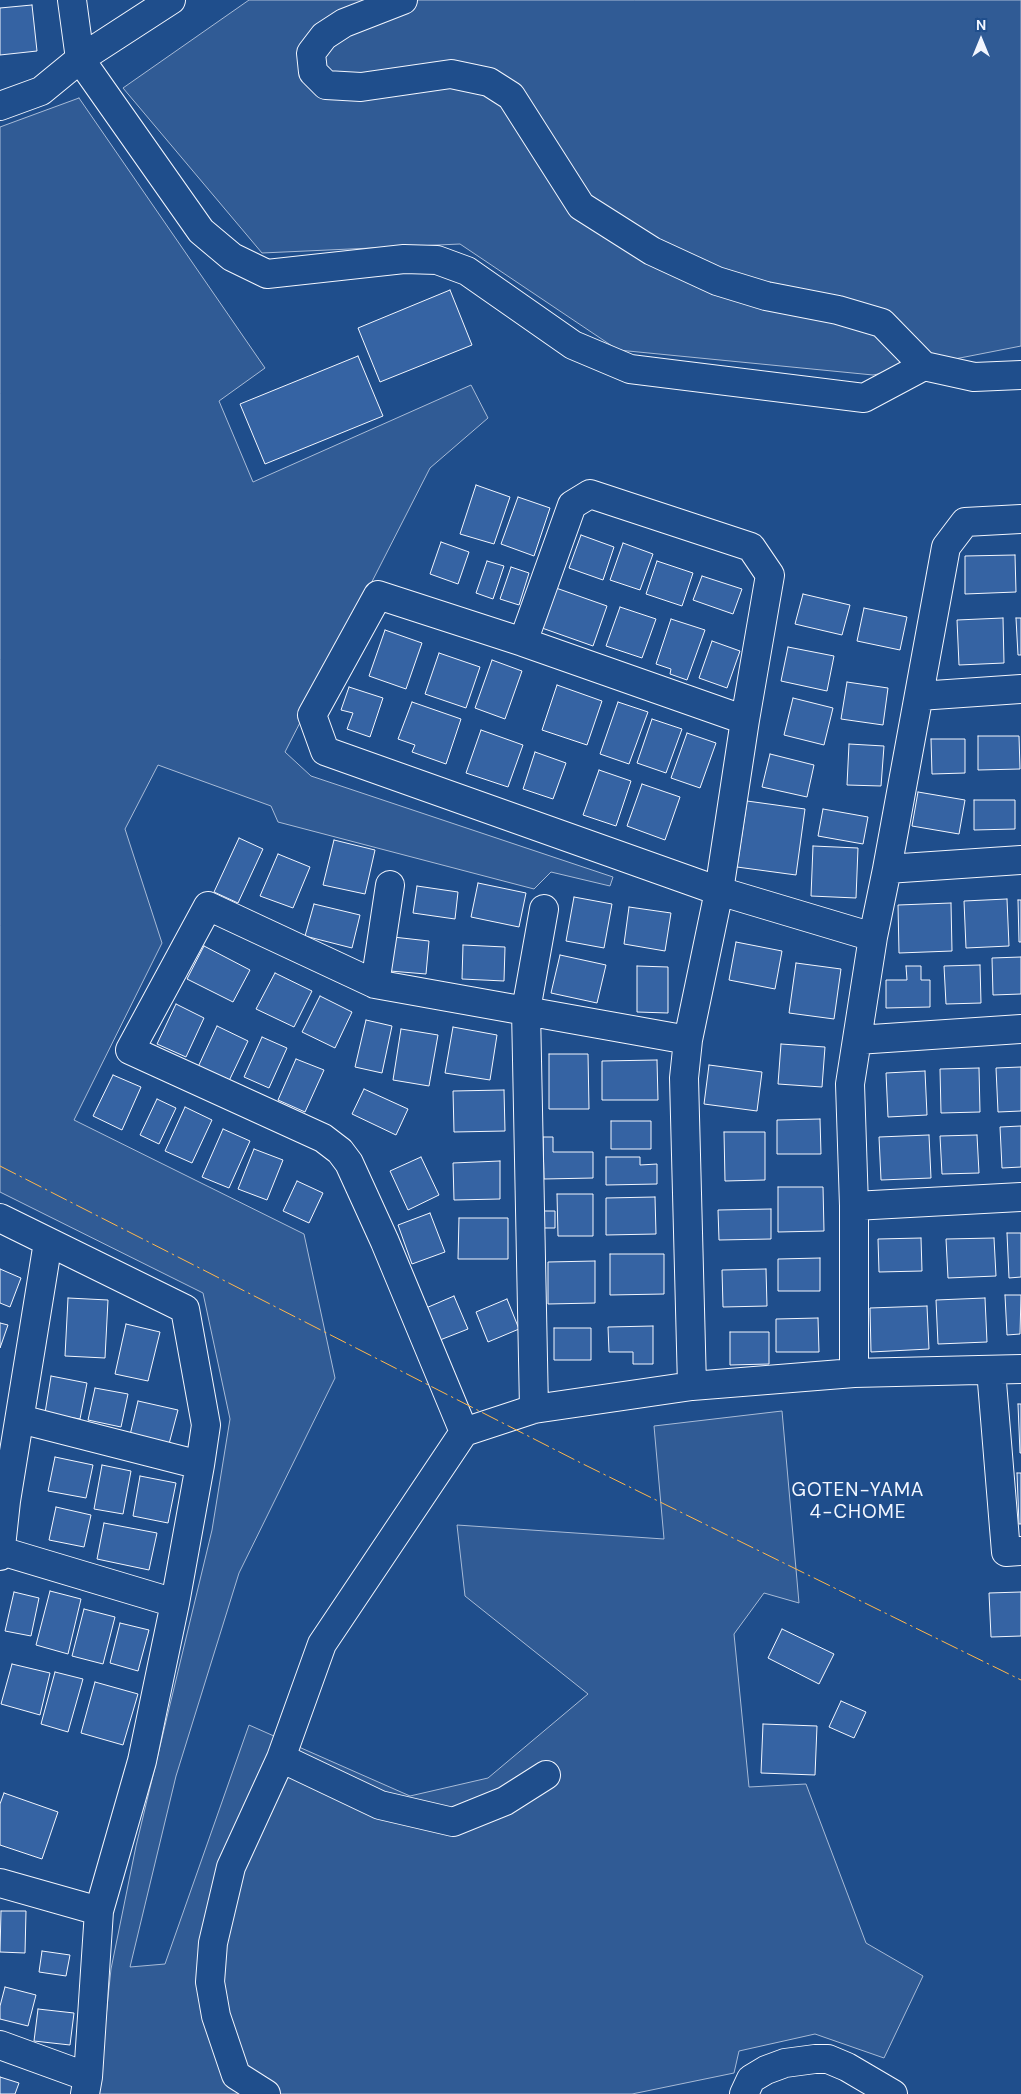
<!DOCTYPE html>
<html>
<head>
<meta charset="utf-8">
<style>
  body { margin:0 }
  #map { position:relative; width:1021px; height:2094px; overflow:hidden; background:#1f4e8c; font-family:"DM Sans",sans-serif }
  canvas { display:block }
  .north { position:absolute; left:956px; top:15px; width:50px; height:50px; -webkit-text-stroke:4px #1f4e8c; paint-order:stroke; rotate:0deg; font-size:14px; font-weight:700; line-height:20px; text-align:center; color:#f2f6ff }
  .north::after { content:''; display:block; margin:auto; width:18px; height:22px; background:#f2f6ff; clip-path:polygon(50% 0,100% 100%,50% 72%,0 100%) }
</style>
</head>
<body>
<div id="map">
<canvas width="1021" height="2094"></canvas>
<div class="north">N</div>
</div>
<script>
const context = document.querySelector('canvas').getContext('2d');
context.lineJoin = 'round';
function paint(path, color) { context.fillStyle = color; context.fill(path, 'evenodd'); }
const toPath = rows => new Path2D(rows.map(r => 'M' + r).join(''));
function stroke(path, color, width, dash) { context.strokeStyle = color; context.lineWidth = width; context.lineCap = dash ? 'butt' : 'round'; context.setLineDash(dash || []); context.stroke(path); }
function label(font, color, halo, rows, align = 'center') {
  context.font = font + ' "DM Sans",sans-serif'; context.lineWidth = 4; context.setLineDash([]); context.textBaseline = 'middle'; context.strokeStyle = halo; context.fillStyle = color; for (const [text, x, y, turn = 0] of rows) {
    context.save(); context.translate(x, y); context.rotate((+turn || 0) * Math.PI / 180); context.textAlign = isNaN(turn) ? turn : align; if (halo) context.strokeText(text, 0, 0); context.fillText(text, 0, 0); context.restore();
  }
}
const built = toPath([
  [249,0,1021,0,1021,346,873,375,618,350,460,244,262,253,123,88,249,0],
  [79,98,265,368,219,401,253,482,471,385,488,418,430,468,285,752,311,776,613,877,610,886,551,872,534,889,278,822,271,806,158,765,125,829,162,943,74,1120,304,1234,335,1378,239,1573,176,1776,130,1967,165,1964,249,1725,410,1796,488,1778,588,1694,465,1596,457,1525,664,1539,654,1426,782,1411,799,1603,764,1593,734,1634,749,1787,806,1784,866,1943,923,1976,884,2058,815,2034,739,2051,734,2073,632,2094,98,2094,111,1969,136,1846,212,1530,230,1419,203,1293,0,1192,0,127,79,98]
]);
paint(built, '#305b95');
stroke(built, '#a8bbd7', 1);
const building = toPath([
  [32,5,37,51,0,55,0,8,32,5],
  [450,290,472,345,380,382,358,328,450,290],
  [358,356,383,416,265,464,240,404,358,356],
  [476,485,510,497,494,544,460,534,476,485],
  [518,497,550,508,534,556,501,544,518,497],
  [581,535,614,547,603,580,569,568,581,535],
  [441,542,469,552,458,584,430,574,441,542],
  [623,543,653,554,640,590,610,580,623,543],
  [1015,555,1016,592,965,594,965,556,1015,555],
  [487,561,504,566,493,599,476,593,487,561],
  [657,561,693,573,682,606,646,594,657,561],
  [511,567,529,573,519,605,500,599,511,567],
  [702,576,742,589,733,614,693,600,702,576],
  [556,588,607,606,593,646,542,628,556,588],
  [803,594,850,605,842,635,795,624,803,594],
  [620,607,656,619,642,658,606,646,620,607],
  [864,608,907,617,900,650,857,641,864,608],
  [1003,618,1004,663,959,665,957,620,1003,618],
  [1016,618,1021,618,1021,655,1018,655,1016,618],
  [671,619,705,630,687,680,670,674,671,669,656,664,671,619],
  [385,630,422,643,406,689,369,676,385,630],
  [712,641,740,651,727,688,699,678,712,641],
  [788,647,834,656,827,691,781,681,788,647],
  [439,653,480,667,466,708,425,694,439,653],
  [492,660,522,671,505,719,475,708,492,660],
  [847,682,888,688,883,725,841,719,847,682],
  [557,685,602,701,587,745,542,730,557,685],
  [349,687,383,698,370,737,347,729,353,713,341,710,349,687],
  [793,698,833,708,824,745,784,735,793,698],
  [412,702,461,719,446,764,412,752,415,745,398,739,412,702],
  [618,702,648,712,629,764,600,754,618,702],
  [652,719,682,729,666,773,637,763,652,719],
  [481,730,523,745,508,787,466,773,481,730],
  [687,733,716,743,700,788,671,778,687,733],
  [978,736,1019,736,1020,769,978,770,978,736],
  [931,739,965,739,965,773,932,774,931,739],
  [849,744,884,746,881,786,847,785,849,744],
  [535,752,566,763,553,799,523,789,535,752],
  [770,754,814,765,807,797,762,787,770,754],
  [599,770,631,781,616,826,583,815,599,770],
  [642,784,680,797,665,840,627,826,642,784],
  [918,792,965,800,959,834,912,826,918,792],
  [974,800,1015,800,1015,829,974,830,974,800],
  [747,801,805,809,796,875,737,867,747,801],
  [823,809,868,817,863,844,818,836,823,809],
  [239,838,263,849,238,903,214,892,239,838],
  [334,840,375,850,365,894,323,885,334,840],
  [813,846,858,848,856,898,811,896,813,846],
  [278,854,310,867,293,908,260,896,278,854],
  [478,883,526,893,519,927,471,917,478,883],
  [417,886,458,892,455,919,413,913,417,886],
  [574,897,612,904,604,948,566,941,574,897],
  [1007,899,1009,946,966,948,964,901,1007,899],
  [1018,900,1021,900,1021,942,1019,942,1018,900],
  [951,903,952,951,899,953,898,905,951,903],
  [314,904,360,915,352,948,305,936,314,904],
  [629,907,671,913,665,951,624,944,629,907],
  [393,937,429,941,426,974,390,971,393,937],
  [736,942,782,951,775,989,729,980,736,942],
  [463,945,505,947,504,981,462,979,463,945],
  [204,946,250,970,233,1002,187,979,204,946],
  [560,955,606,965,597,1003,551,993,560,955],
  [1021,957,1021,994,993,995,992,958,1021,957],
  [796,963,841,969,834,1019,789,1013,796,963],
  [980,965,981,1003,946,1004,944,966,980,965],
  [637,966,668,967,668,1013,637,1012,637,966],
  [906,966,921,966,921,980,930,980,930,1007,886,1008,886,980,907,980,906,966],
  [275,973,312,991,294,1027,256,1009,275,973],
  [320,996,352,1012,335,1048,302,1032,320,996],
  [176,1004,204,1018,186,1057,157,1044,176,1004],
  [366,1020,392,1026,382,1073,355,1067,366,1020],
  [217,1026,248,1041,229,1081,198,1067,217,1026],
  [453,1027,497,1035,490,1080,445,1073,453,1027],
  [401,1029,438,1035,429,1086,393,1080,401,1029],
  [262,1037,287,1048,269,1088,244,1077,262,1037],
  [781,1044,825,1047,822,1087,778,1084,781,1044],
  [549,1054,588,1054,589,1109,549,1109,549,1054],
  [296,1059,324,1070,305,1112,278,1100,296,1059],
  [657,1060,658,1100,602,1100,602,1061,657,1060],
  [709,1065,762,1072,757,1111,704,1104,709,1065],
  [1021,1067,1021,1111,998,1112,996,1068,1021,1067],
  [979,1068,980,1112,941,1113,940,1069,979,1068],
  [925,1071,927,1115,888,1117,886,1073,925,1071],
  [113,1075,141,1087,122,1130,93,1116,113,1075],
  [364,1089,408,1109,396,1135,352,1114,364,1089],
  [504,1090,505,1131,454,1132,453,1091,504,1090],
  [157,1099,176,1108,159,1144,140,1135,157,1099],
  [185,1107,212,1120,192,1163,165,1151,185,1107],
  [820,1119,821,1154,777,1154,777,1120,820,1119],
  [611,1121,651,1121,651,1149,611,1149,611,1121],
  [1021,1126,1021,1167,1002,1168,1000,1127,1021,1126],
  [223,1129,250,1141,229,1188,202,1177,223,1129],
  [724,1132,765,1132,765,1180,725,1181,724,1132],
  [929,1135,931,1178,881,1180,879,1137,929,1135],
  [977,1135,979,1173,942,1174,940,1136,977,1135],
  [543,1137,553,1137,553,1152,593,1152,593,1178,544,1179,543,1137],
  [254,1149,283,1160,267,1200,238,1189,254,1149],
  [421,1157,439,1195,408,1210,390,1171,421,1157],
  [606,1157,640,1157,640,1165,657,1164,657,1184,606,1185,606,1157],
  [500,1161,500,1199,454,1200,453,1163,500,1161],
  [297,1181,323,1193,309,1223,283,1211,297,1181],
  [778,1187,823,1187,824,1231,778,1232,778,1187],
  [557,1194,593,1194,593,1236,558,1236,557,1194],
  [655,1197,656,1234,606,1235,606,1198,655,1197],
  [771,1209,771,1239,719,1240,718,1210,771,1209],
  [541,1211,555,1211,555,1228,542,1228,541,1211],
  [430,1213,445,1252,412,1264,398,1225,430,1213],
  [459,1218,508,1218,508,1259,458,1259,459,1218],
  [1007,1233,1021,1233,1021,1277,1009,1278,1007,1233],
  [921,1238,922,1271,879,1272,878,1239,921,1238],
  [994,1238,996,1276,948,1278,946,1239,994,1238],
  [610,1254,664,1254,664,1294,610,1295,610,1254],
  [820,1258,820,1291,778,1291,778,1259,820,1258],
  [595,1261,595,1303,548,1304,548,1262,595,1261],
  [0,1269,21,1278,10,1307,0,1303,0,1269],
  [766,1269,767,1306,723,1307,722,1270,766,1269],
  [1005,1295,1021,1295,1020,1334,1007,1335,1005,1295],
  [454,1296,468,1329,440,1340,426,1308,454,1296],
  [68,1298,108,1300,105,1358,65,1356,68,1298],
  [985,1298,987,1342,938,1344,936,1300,985,1298],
  [507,1299,519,1329,488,1342,476,1312,507,1299],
  [927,1306,929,1349,871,1352,870,1308,927,1306],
  [818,1318,819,1352,776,1352,776,1319,818,1318],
  [0,1323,8,1325,0,1348,0,1323],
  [126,1324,160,1332,148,1381,115,1374,126,1324],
  [653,1326,653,1364,633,1364,633,1352,609,1352,608,1327,653,1326],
  [554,1328,591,1328,591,1360,554,1360,554,1328],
  [730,1332,769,1332,769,1364,730,1365,730,1332],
  [51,1376,87,1383,80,1419,45,1413,51,1376],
  [95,1388,128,1394,121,1427,88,1420,95,1388],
  [138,1401,178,1410,169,1444,130,1435,138,1401],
  [1018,1404,1021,1404,1021,1453,1020,1453,1018,1404],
  [55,1457,93,1465,86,1498,48,1491,55,1457],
  [102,1465,131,1471,123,1514,94,1509,102,1465],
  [1017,1473,1021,1473,1021,1524,1019,1524,1017,1473],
  [140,1476,176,1483,168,1523,133,1516,140,1476],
  [56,1507,91,1515,84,1547,49,1540,56,1507],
  [104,1523,157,1533,149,1570,97,1559,104,1523],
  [50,1591,81,1599,68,1654,36,1645,50,1591],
  [14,1592,39,1598,31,1636,5,1631,14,1592],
  [1021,1592,1021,1636,991,1637,989,1593,1021,1592],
  [84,1609,115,1617,103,1664,72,1656,84,1609],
  [120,1623,149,1630,138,1671,110,1663,120,1623],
  [782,1629,834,1654,819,1684,768,1658,782,1629],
  [12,1664,50,1673,40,1715,1,1704,12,1664],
  [55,1672,83,1679,68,1732,41,1724,55,1672],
  [95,1682,138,1694,123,1745,81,1733,95,1682],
  [841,1701,866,1712,854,1738,829,1727,841,1701],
  [763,1724,817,1726,815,1775,761,1773,763,1724],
  [4,1793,58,1812,42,1859,0,1845,0,1804,4,1793],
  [1,1911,26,1911,25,1953,0,1952,1,1911],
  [42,1951,70,1955,66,1976,39,1972,42,1951],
  [5,1987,36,1995,28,2026,0,2019,0,2006,5,1987],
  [38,2009,74,2013,70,2045,34,2041,38,2009],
  [0,2077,19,2083,15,2094,0,2094,0,2077]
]);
paint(building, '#3563a3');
stroke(building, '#f2f6ff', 1);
const minor = toPath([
  [72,0,80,59,201,231,232,257,267,274,404,259,437,260,467,271,573,345,630,369,864,398,924,366],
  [403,0,344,23,324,36,311,53,313,72,326,85,361,87,451,74,489,82,511,96,581,206,652,251,717,281,766,296,838,310,882,323,924,366,974,377,1021,375],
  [0,106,41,91,80,59,171,0],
  [523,642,572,505,590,494,751,547,770,575,745,720],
  [919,696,1021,689],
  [887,869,946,547,965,522,1021,519],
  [375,984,390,885],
  [857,1040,1021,1029],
  [854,1206,1021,1197],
  [0,1218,185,1309,206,1425,200,1465],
  [991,1370,1006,1552,1021,1551],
  [854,1373,854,1206,850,1084,873,937,887,869,1021,860],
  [692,1386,684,1078,688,1040,719,891,745,720,523,642,378,595,312,715,325,751,719,891,873,937],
  [534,1409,526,1010,544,909],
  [20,1419,200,1465,175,1603,142,1761,99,1911,88,2077,85,2094],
  [464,1432,385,1242,349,1163,340,1151,323,1138,130,1050,208,906,375,984,688,1040],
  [1,1551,175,1603],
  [0,1556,6,1501,48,1242],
  [281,1758,380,1805,453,1822,505,1801,546,1775],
  [0,1883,99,1911],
  [0,2045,88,2077],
  [266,2094,236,2075,216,2016,210,1982,213,1943,231,1867,281,1758,322,1644,464,1432,534,1409,692,1386,854,1373,1021,1369],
  [744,2094,751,2079,766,2070,785,2063,815,2059,828,2059,847,2067,893,2094]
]);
stroke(minor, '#f2f6ff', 30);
stroke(minor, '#1f4e8c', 28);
stroke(toPath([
  [0,1166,581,1463,1021,1680]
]), '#ffb74d', 1, [18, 4, 2.5, 4]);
context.letterSpacing = '1px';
label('19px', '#f2f6ff', '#1f4e8c', [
  ["GOTEN-YAMA",858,1491],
  ["4-CHOME",858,1513]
]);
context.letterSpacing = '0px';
</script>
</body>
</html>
